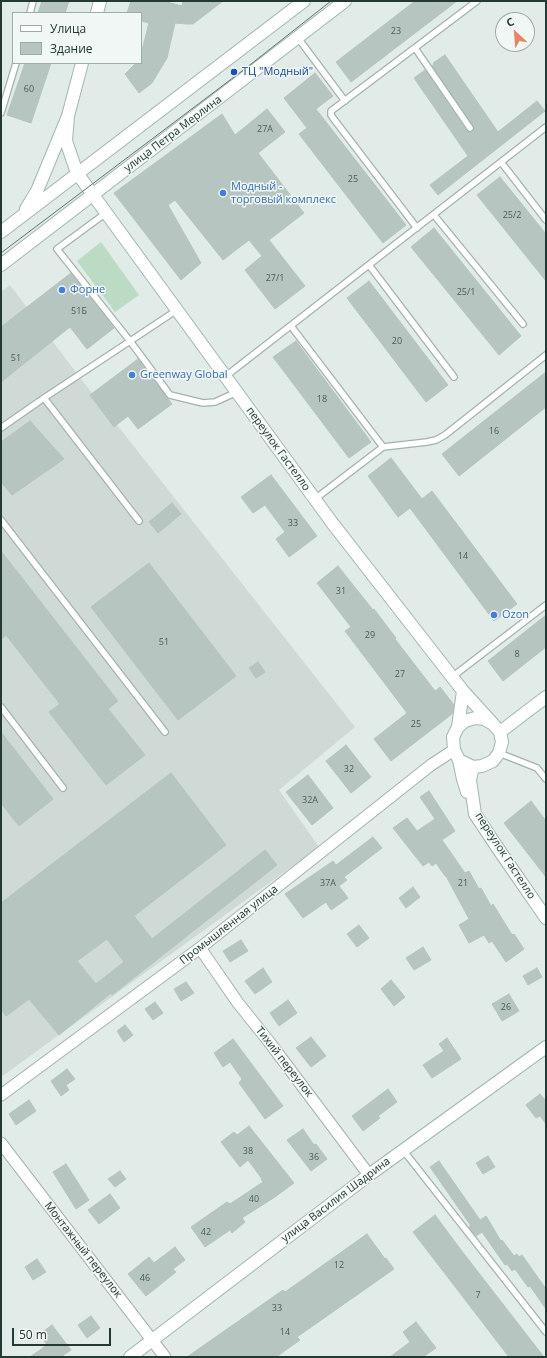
<!DOCTYPE html>
<html>
<head>
<meta charset="utf-8">
<style>
  body { margin:0 }
  #map { position:relative; width:547px; height:1358px; overflow:hidden; background:#e1ebe7; font-family:"Open Sans",sans-serif }
  canvas { display:block }
  .frame { position:absolute; inset:0; border:2px solid #233a34; pointer-events:none }
  .legend { position:absolute; left:12px; top:12px; width:130px; height:52px; box-sizing:border-box; background:#f1f7f5; border:1px solid #9faba8; margin:0; padding:5px 7px; list-style:none; font-size:12px; color:#233a34 }
  .legend li { display:flex; align-items:center; gap:8px; height:20px }
  .legend b { width:20px; border:1px solid #9faba8 }
  .north { position:absolute; left:495px; top:12px; width:40px; height:40px; box-sizing:border-box; background:#f1f7f5; border:1px solid #9faba8; border-radius:50%; rotate:334deg; font-size:11px; font-weight:700; line-height:16px; text-align:center; color:#233a34 }
  .north::after { content:''; display:block; margin:auto; width:14px; height:18px; background:#e98661; clip-path:polygon(50% 0,100% 100%,50% 72%,0 100%) }
  .scale { position:absolute; left:12px; top:1328px; width:99px; height:18px; box-sizing:border-box; border:2px solid #233a34; border-top:0; padding-left:5px; font-size:12px; line-height:14px; white-space:nowrap; color:#233a34; -webkit-text-stroke:3px #f1f7f5; paint-order:stroke }
</style>
</head>
<body>
<div id="map">
<canvas width="547" height="1358"></canvas>
<div class="frame"></div>
<ul class="legend">
<li><b style="height:5px;background:#fff"></b>Улица</li>
<li><b style="height:11px;background:#b7c5c0"></b>Здание</li>
</ul>
<div class="north">С</div>
<div class="scale">50 m</div>
</div>
<script>
const context = document.querySelector('canvas').getContext('2d');
context.lineJoin = 'round';
function paint(path, color) { context.fillStyle = color; context.fill(path, 'evenodd'); }
const toPath = rows => new Path2D(rows.map(r => 'M' + r).join(''));
function stroke(path, color, width, dash) { context.strokeStyle = color; context.lineWidth = width; context.lineCap = dash ? 'butt' : 'round'; context.setLineDash(dash || []); context.stroke(path); }
function label(font, color, halo, rows, align = 'center') {
  context.font = font + ' "Open Sans",sans-serif'; context.lineWidth = 3; context.setLineDash([]); context.textBaseline = 'middle'; context.strokeStyle = halo; context.fillStyle = color; for (const [text, x, y, turn = 0] of rows) {
    context.save(); context.translate(x, y); context.rotate((+turn || 0) * Math.PI / 180); context.textAlign = isNaN(turn) ? turn : align; if (halo) context.strokeText(text, 0, 0); context.fillText(text, 0, 0); context.restore();
  }
}
paint(toPath([
  [10,285,84,383,355,727,279,790,319,847,1,1077,1,292]
]), '#cfdad6');
paint(toPath([
  [101,242,139,295,115,312,77,261]
]), '#bbdbc5');
const building = toPath([
  [42,1,69,1,65,13,38,13,42,1],
  [131,1,163,1,182,6,183,1,223,1,193,24,187,24,175,23,167,58,152,83,139,93,125,74,136,63,141,63,141,54,149,23,141,21,141,13,127,13,131,1],
  [415,1,457,1,351,82,336,62,415,1],
  [445,55,498,132,537,101,545,111,438,195,430,185,468,156,414,78,425,70,466,130,471,132,474,128,432,66,434,64,433,63,445,55],
  [25,63,51,63,31,123,7,115,25,63],
  [315,73,333,96,316,109,406,225,383,243,299,134,307,128,284,98,315,73],
  [267,109,285,132,258,153,304,213,269,240,305,286,275,309,245,270,262,256,249,240,223,260,175,200,168,205,201,263,181,280,114,193,222,114,235,135,267,109],
  [500,177,546,234,546,281,477,195,500,177],
  [434,228,521,336,499,355,411,247,434,228],
  [71,273,114,328,87,349,70,327,1,382,1,327,71,273],
  [369,281,448,385,426,402,347,298,369,281],
  [296,341,371,442,349,458,273,357,296,341],
  [138,359,172,404,138,429,128,416,114,427,90,395,138,359],
  [546,372,546,407,459,476,442,454,546,372],
  [30,421,64,459,12,495,1,482,1,442,30,421],
  [391,458,422,499,432,491,517,604,494,621,410,508,398,517,368,476,391,458],
  [271,475,317,536,289,557,276,539,285,532,265,505,253,513,241,497,271,475],
  [172,503,181,514,158,533,149,522,172,503],
  [1,551,118,701,108,709,145,755,106,785,49,712,60,704,6,635,1,640,1,551],
  [149,563,236,676,178,720,91,607,149,563],
  [338,566,373,610,374,609,396,638,395,639,435,691,440,687,454,705,452,714,391,761,374,739,407,713,345,631,351,627,317,583,338,566],
  [546,615,546,647,503,681,488,661,546,615],
  [258,662,265,672,256,678,249,668,258,662],
  [1,732,53,799,19,826,1,803,1,732],
  [346,745,371,777,351,793,326,761,346,745],
  [171,773,226,845,134,916,152,939,265,850,277,865,112,995,111,993,59,1035,29,999,6,1016,1,1009,1,903,171,773],
  [107,939,124,962,96,984,77,961,107,939],
  [308,775,333,808,312,825,286,792,308,775],
  [429,791,455,831,442,840,465,873,469,871,479,889,481,888,491,906,493,904,512,935,514,934,524,949,506,962,492,941,489,943,484,935,469,943,459,925,469,919,446,876,445,876,436,863,432,866,429,862,423,866,393,828,407,818,417,831,435,819,420,797,429,791],
  [531,801,546,821,546,877,504,823,531,801],
  [373,837,382,848,344,877,347,880,339,886,348,898,331,910,326,902,303,918,285,894,333,861,336,865,373,837],
  [413,887,420,897,406,908,399,898,413,887],
  [359,925,369,938,357,947,347,934,359,925],
  [241,940,248,951,230,962,223,951,241,940],
  [423,947,431,960,414,970,406,958,423,947],
  [263,968,272,982,255,994,245,981,263,968],
  [537,968,542,977,528,985,523,976,537,968],
  [391,980,405,997,394,1006,381,989,391,980],
  [186,982,194,993,181,1001,174,989,186,982],
  [509,994,519,1011,502,1021,492,1004,509,994],
  [288,1000,297,1013,279,1026,270,1013,288,1000],
  [155,1002,163,1013,153,1020,145,1009,155,1002],
  [125,1025,133,1035,124,1042,117,1031,125,1025],
  [311,1037,326,1056,311,1067,296,1048,311,1037],
  [447,1038,461,1059,432,1078,423,1065,444,1051,439,1044,447,1038],
  [233,1039,283,1106,265,1119,239,1083,242,1079,230,1062,223,1067,214,1053,233,1039],
  [67,1069,75,1079,66,1085,69,1090,61,1096,51,1081,67,1069],
  [388,1089,397,1102,378,1116,380,1118,363,1131,352,1116,388,1089],
  [540,1094,546,1101,546,1124,540,1116,536,1118,526,1105,540,1094],
  [29,1100,36,1111,16,1125,9,1114,29,1100],
  [249,1126,294,1183,275,1197,242,1218,245,1222,232,1233,230,1230,205,1247,191,1227,227,1202,230,1204,263,1182,261,1179,262,1179,248,1160,240,1167,221,1142,234,1132,237,1135,249,1126],
  [303,1129,314,1145,316,1144,327,1159,311,1171,287,1140,303,1129],
  [488,1156,495,1167,483,1174,476,1163,488,1156],
  [439,1161,480,1220,486,1216,501,1241,502,1240,514,1256,517,1254,519,1257,522,1255,546,1289,546,1309,530,1286,528,1287,515,1269,512,1271,507,1264,505,1265,482,1232,476,1236,473,1232,469,1227,471,1226,430,1167,439,1161],
  [66,1164,89,1200,76,1209,53,1172,66,1164],
  [120,1171,126,1179,115,1187,108,1179,120,1171],
  [110,1194,120,1208,99,1224,88,1210,110,1194],
  [435,1215,461,1250,544,1357,509,1357,413,1232,435,1215],
  [367,1234,385,1259,386,1258,394,1269,297,1337,300,1340,276,1357,187,1357,283,1290,285,1292,367,1234],
  [175,1247,185,1260,173,1269,176,1272,146,1296,128,1274,149,1257,154,1263,175,1247],
  [37,1259,46,1272,33,1280,25,1267,37,1259],
  [91,1316,100,1328,87,1338,78,1325,91,1316],
  [416,1322,436,1348,423,1357,390,1357,410,1342,403,1332,416,1322],
  [52,1325,71,1350,61,1357,30,1357,47,1345,40,1334,52,1325]
]);
paint(building, '#b7c5c0');
stroke(building, '#b4c4be', 1);
const lane = toPath([
  [30,13,33,1],
  [298,38,345,101],
  [415,48,470,128],
  [1,113,16,63],
  [501,162,546,220],
  [106,213,57,249,130,341,170,395,203,403,215,402,237,392],
  [434,215,523,324],
  [417,228,333,118,331,115,331,111,477,1],
  [369,265,454,377],
  [291,326,383,447,427,442,436,440,445,435,546,355],
  [226,376,546,127],
  [1,428,44,398],
  [315,499,383,447],
  [1,520,165,732],
  [139,521,44,398,177,310],
  [452,677,546,605],
  [1,707,63,788],
  [499,753,537,768,546,779],
  [403,1150,546,1332]
]);
const street = toPath([
  [200,948,238,1003,270,1043,369,1175],
  [1,1095,200,948,431,765,454,750],
  [1,1143,165,1357]
]);
const secondary = toPath([
  [97,13,100,1],
  [68,116,66,141,77,173,333,524,463,691,493,724,500,732,502,742,499,753,493,761,482,766,473,767,459,760,454,750,453,737,458,727,465,721,475,718,484,719,493,724],
  [26,209,37,191,68,116,82,63],
  [1,232,304,1],
  [1,265,345,1],
  [458,727,463,691],
  [500,732,546,697],
  [459,760,463,779,467,792],
  [473,767,470,780,475,814,499,850,546,918],
  [130,1357,369,1175,546,1047]
]);
stroke(lane, '#a4b2ae', 8);
stroke(street, '#a4b2ae', 13);
stroke(secondary, '#a1b6af', 14);
stroke(lane, '#fff', 5.5);
stroke(street, '#fff', 11);
stroke(secondary, '#fff', 12);
stroke(toPath([
  [1,253,246,68,331,1]
]), '#5d7670', 1);
for (const [x, y, r, color] of [
  [234,72,4,"#1a4fb4"],
  [223,193,4,"#3f7fe0"],
  [62,290,4,"#3f7fe0"],
  [132,375,4,"#3f7fe0"],
  [494,615,4,"#3f7fe0"]
]) { const dot = new Path2D(); dot.arc(x, y, r, 0, 2 * Math.PI); context.fillStyle = color; context.fill(dot); stroke(dot, '#f1f7f5', 1.5); }
label('9px', '#485d57', null, [
  ["23",396,31],
  ["60",29,89],
  ["27А",265,129],
  ["25",353,179],
  ["25/2",512,215],
  ["27/1",275,278],
  ["25/1",466,292],
  ["51Б",79,311],
  ["20",397,341],
  ["51",16,358],
  ["18",322,399],
  ["16",494,431],
  ["33",293,523],
  ["14",463,556],
  ["31",341,591],
  ["29",370,635],
  ["51",164,642],
  ["8",517,654],
  ["27",400,674],
  ["25",416,724],
  ["32",349,769],
  ["32А",310,800],
  ["37А",328,883],
  ["21",463,883],
  ["26",506,1007],
  ["38",248,1151],
  ["36",314,1157],
  ["40",254,1199],
  ["42",206,1232],
  ["12",339,1265],
  ["46",145,1278],
  ["7",478,1295],
  ["33",277,1308],
  ["14",285,1332]
]);
label('11px', '#164399', '#f1f7f5', [
  ["ТЦ \"Модный\"",242,72]
], 'left');
label('11px', '#233a34', '#f1f7f5', [
  ["улица Петра Мерлина",173,134,-37],
  ["переулок Гастелло",278,449,54],
  ["переулок Гастелло",505,856,57],
  ["Промышленная улица",229,925,-38],
  ["Тихий переулок",284,1062,52],
  ["улица Василия Шадрина",336,1200,-37],
  ["Монтажный переулок",83,1250,52]
]);
label('11px', '#366cbe', '#f1f7f5', [
  ["Модный -",231,187],
  ["торговый комплекс",231,200],
  ["Форне",70,290],
  ["Greenway Global",140,375],
  ["Ozon",502,615]
], 'left');
</script>
</body>
</html>
